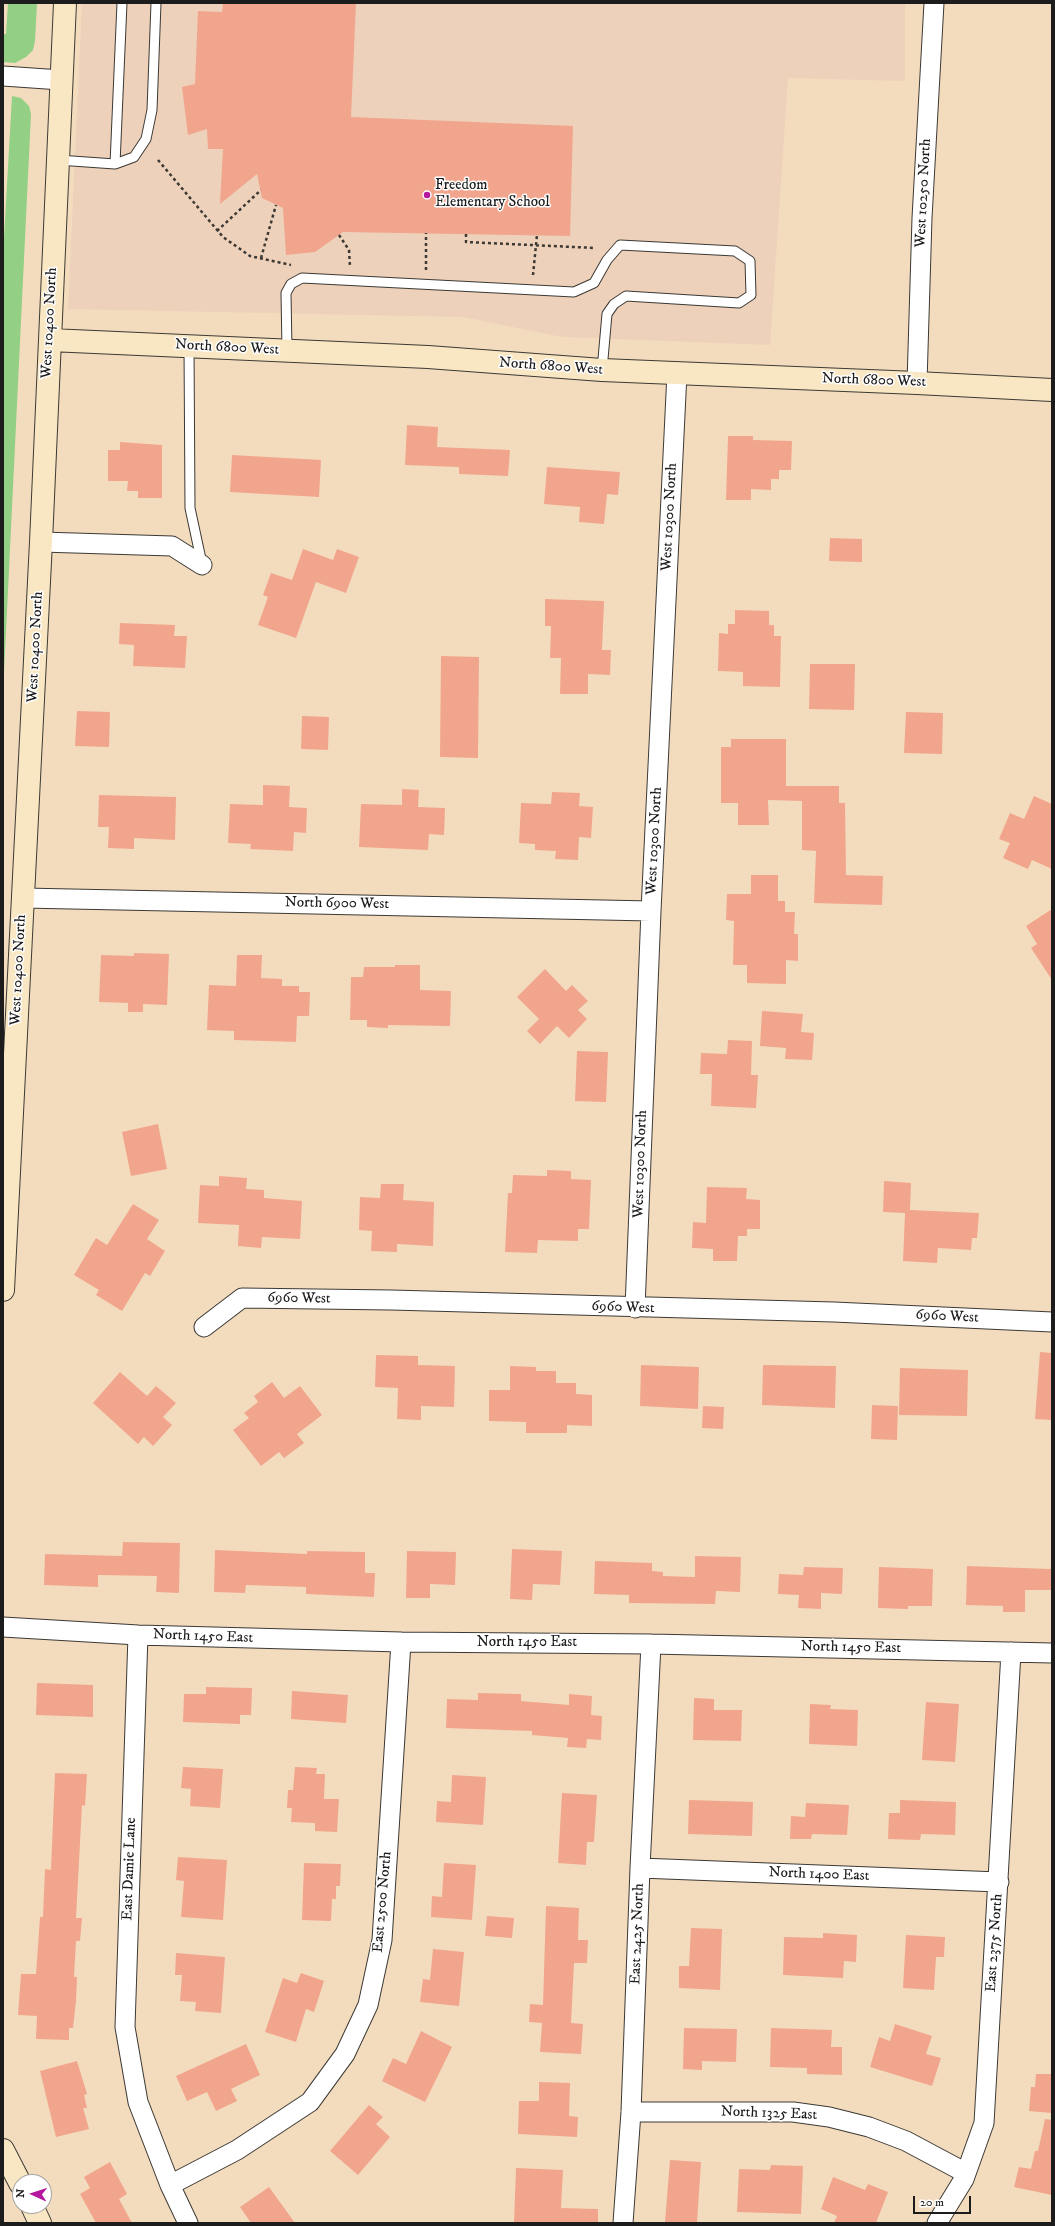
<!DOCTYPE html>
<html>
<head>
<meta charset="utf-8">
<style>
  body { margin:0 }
  #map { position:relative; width:1055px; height:2226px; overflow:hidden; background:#f3dcbe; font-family:"IM FELL DW Pica",serif }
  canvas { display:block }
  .frame { position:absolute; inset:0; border:4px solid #1c1c1c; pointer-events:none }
  .north { position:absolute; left:12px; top:2174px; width:40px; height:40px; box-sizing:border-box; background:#fff; border:1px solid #a4a4a4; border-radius:50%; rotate:273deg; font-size:11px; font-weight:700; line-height:16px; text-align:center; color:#1c1c1c }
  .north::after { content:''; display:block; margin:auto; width:14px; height:18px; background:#b5179e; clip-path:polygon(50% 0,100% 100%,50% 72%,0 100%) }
  .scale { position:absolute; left:913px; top:2196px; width:58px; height:18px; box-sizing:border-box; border:2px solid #1c1c1c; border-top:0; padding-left:5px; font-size:12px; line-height:14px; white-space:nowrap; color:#1c1c1c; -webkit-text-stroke:3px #fff; paint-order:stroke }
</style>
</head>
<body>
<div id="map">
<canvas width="1055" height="2226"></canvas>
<div class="frame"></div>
<div class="north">N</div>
<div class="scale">20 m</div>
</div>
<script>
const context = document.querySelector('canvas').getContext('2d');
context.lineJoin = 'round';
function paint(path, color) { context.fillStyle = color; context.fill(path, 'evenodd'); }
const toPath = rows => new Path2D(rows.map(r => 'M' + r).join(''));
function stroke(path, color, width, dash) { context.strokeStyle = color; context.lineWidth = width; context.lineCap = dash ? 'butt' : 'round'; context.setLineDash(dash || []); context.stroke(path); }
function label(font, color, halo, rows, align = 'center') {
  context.font = font + ' "IM FELL DW Pica",serif'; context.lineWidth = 3; context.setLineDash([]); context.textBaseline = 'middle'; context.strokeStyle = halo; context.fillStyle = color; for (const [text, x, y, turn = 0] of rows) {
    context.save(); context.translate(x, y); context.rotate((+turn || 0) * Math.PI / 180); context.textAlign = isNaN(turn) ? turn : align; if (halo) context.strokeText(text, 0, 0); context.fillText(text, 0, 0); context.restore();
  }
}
paint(toPath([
  [82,3,905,3,905,81,788,78,770,345,562,337,463,317,68,309]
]), '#edd1ba');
paint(toPath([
  [8,3,37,3,35,41,33,50,26,57,15,63,3,62,3,34,6,34],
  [12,96,21,98,29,106,31,114,3,694,3,256]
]), '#93cf84');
paint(toPath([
  [223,3,356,3,351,117,573,126,570,236,343,232,315,252,286,255,283,208,262,198,257,174,220,204,223,149,208,149,207,129,188,135,182,87,195,84,198,11,222,12],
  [407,425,438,427,437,447,510,450,508,476,459,474,459,467,405,465],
  [728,436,753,436,753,440,792,441,791,470,779,470,779,479,771,479,771,490,751,489,751,500,726,500],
  [120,442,162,445,162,498,138,498,138,491,127,491,128,481,108,481,108,450,120,450],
  [232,455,321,460,319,497,230,492],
  [547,467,620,472,618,495,607,494,604,524,579,522,580,507,544,504],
  [830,538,862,539,862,562,829,561],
  [303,549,333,560,337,549,359,557,346,593,316,582,296,638,258,625,268,597,263,595,271,573,292,580],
  [545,599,604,601,602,650,611,650,610,675,588,674,588,694,560,694,561,658,550,658,551,626,545,626],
  [735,610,769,611,769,625,774,625,774,636,781,636,780,687,743,686,743,672,718,671,719,633,728,634,728,624,735,624],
  [120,623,175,625,174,636,187,636,185,668,133,666,134,645,119,644],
  [441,656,479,657,478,758,440,757],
  [810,664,855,664,854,710,809,709],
  [77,711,110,712,109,747,75,746],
  [906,712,943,713,942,754,904,753],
  [302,716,329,717,328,750,301,749],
  [731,739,786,739,786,786,839,786,839,803,845,803,846,875,883,876,882,905,814,903,816,851,802,850,802,801,768,800,769,825,738,825,738,803,721,803,721,747,731,747],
  [263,785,290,786,289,807,307,808,306,833,294,832,293,851,250,849,251,844,228,843,230,804,263,805],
  [402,789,419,790,418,807,445,808,444,835,429,834,428,850,359,847,361,804,402,805],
  [552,792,580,793,579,806,593,807,591,838,579,837,578,860,555,859,556,851,535,850,535,844,519,843,521,803,551,804],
  [99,795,176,797,175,840,134,838,134,849,108,848,109,827,98,827],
  [1034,796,1052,804,1052,869,1032,860,1028,869,1003,858,1010,843,999,839,1010,813,1024,819],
  [751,875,778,875,778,901,785,901,785,912,795,912,794,934,798,934,798,961,786,960,786,984,747,983,747,965,733,965,734,921,726,920,727,894,751,894],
  [1052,909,1052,980,1031,948,1037,944,1026,926],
  [134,953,169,954,167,1005,143,1004,143,1012,128,1012,128,1003,99,1002,101,955,134,956],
  [237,955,262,955,261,978,282,979,282,986,299,986,299,992,310,992,309,1016,297,1016,296,1042,234,1040,234,1031,207,1030,209,985,236,986],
  [395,965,420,965,420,990,451,991,450,1026,388,1025,388,1028,367,1027,367,1020,350,1020,351,977,363,977,364,967,395,967],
  [545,969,566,991,572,985,588,1001,578,1010,587,1019,569,1038,557,1026,540,1044,527,1031,539,1019,517,997],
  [762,1011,803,1014,801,1032,814,1033,812,1060,785,1059,786,1048,760,1046],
  [728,1040,752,1041,751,1075,758,1075,756,1108,711,1106,712,1074,700,1074,701,1053,727,1054],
  [577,1051,608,1052,606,1102,575,1101],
  [158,1124,167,1169,131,1176,122,1132],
  [547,1170,571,1171,571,1179,591,1180,589,1229,578,1229,578,1241,538,1240,537,1253,505,1252,508,1193,512,1193,513,1175,547,1176],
  [219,1176,247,1178,246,1189,264,1190,264,1198,302,1201,300,1239,262,1237,261,1248,238,1246,239,1225,198,1223,200,1185,219,1186],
  [884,1181,911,1183,910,1210,979,1213,977,1238,972,1238,971,1250,938,1248,937,1263,903,1261,905,1213,883,1212],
  [381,1184,404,1184,403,1200,434,1202,433,1246,397,1244,397,1252,371,1251,372,1231,359,1230,360,1197,380,1198],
  [707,1187,747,1188,746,1199,760,1200,760,1229,747,1229,747,1236,738,1236,737,1261,713,1261,713,1249,692,1248,693,1222,706,1223],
  [133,1204,159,1220,147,1239,165,1251,150,1276,145,1273,122,1311,96,1295,99,1290,74,1275,96,1238,107,1245],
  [1040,1352,1052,1353,1052,1420,1035,1419],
  [376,1355,418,1356,418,1365,455,1366,454,1407,421,1406,421,1420,397,1419,398,1388,375,1387],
  [641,1365,699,1367,698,1409,640,1406],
  [763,1365,836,1366,835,1408,762,1405],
  [510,1366,536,1367,536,1371,556,1371,556,1383,576,1383,576,1394,592,1395,592,1426,567,1425,567,1433,526,1433,526,1422,489,1421,489,1390,510,1390],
  [900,1368,968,1370,967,1416,899,1415],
  [120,1372,147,1396,156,1386,176,1403,163,1417,172,1425,153,1446,144,1437,138,1444,93,1403],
  [272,1382,284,1398,300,1386,322,1415,297,1434,304,1443,284,1458,279,1452,261,1466,233,1430,249,1418,244,1413,258,1402,254,1396],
  [872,1405,898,1406,897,1440,871,1439],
  [703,1406,724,1407,723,1429,702,1428],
  [123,1542,180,1543,179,1593,156,1592,157,1576,98,1575,98,1587,44,1585,45,1554,122,1556],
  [512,1549,562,1551,560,1585,533,1584,532,1600,510,1599],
  [215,1550,307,1554,307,1551,365,1552,365,1573,375,1573,374,1597,306,1594,306,1587,246,1585,245,1593,214,1592],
  [407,1551,456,1552,455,1585,430,1584,430,1598,406,1598],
  [695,1556,741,1557,740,1592,716,1591,715,1604,629,1603,629,1595,594,1594,595,1561,652,1563,652,1571,663,1572,663,1576,695,1577],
  [967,1566,1051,1569,1051,1590,1025,1590,1025,1612,1003,1612,1003,1606,966,1605],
  [804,1567,843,1568,842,1594,821,1593,821,1609,798,1608,799,1595,778,1594,779,1574,803,1575],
  [879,1567,933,1569,932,1606,908,1606,908,1609,878,1608],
  [37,1683,93,1685,93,1717,36,1715],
  [206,1687,252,1688,251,1715,240,1715,240,1724,183,1722,184,1694,206,1694],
  [292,1691,348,1695,346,1723,291,1719],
  [478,1693,521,1694,521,1701,569,1705,569,1694,592,1696,591,1715,602,1716,601,1740,587,1739,586,1748,567,1747,568,1738,532,1735,532,1731,446,1728,447,1699,478,1700],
  [694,1698,714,1699,714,1710,742,1710,741,1741,693,1740],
  [926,1702,959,1704,955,1762,922,1760],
  [810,1704,831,1705,830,1709,858,1710,857,1746,809,1744],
  [183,1767,223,1769,220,1808,190,1806,191,1789,181,1788],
  [295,1767,317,1768,316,1774,325,1774,324,1799,339,1799,337,1832,315,1831,315,1823,291,1822,292,1808,287,1808,288,1790,293,1790],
  [55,1773,87,1774,85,1806,82,1805,76,1918,82,1918,80,1941,76,1941,74,1977,77,1977,76,2001,73,2028,69,2028,69,2040,36,2039,37,2016,18,2015,21,1974,36,1974,40,1917,43,1917,45,1869,51,1870],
  [452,1775,486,1777,483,1825,436,1822,437,1801,451,1802],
  [562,1793,597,1795,594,1842,587,1842,586,1865,558,1863],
  [689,1800,753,1802,752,1836,688,1834],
  [900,1800,956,1802,955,1835,921,1834,920,1840,888,1839,889,1813,900,1813],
  [806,1803,849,1805,847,1835,812,1834,811,1839,790,1839,791,1816,805,1817],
  [178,1857,227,1860,223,1920,181,1917,184,1881,176,1880],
  [304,1863,341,1864,340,1886,336,1886,336,1899,332,1899,331,1921,302,1920],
  [444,1863,476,1865,472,1920,431,1917,432,1896,442,1897],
  [546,1906,579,1908,578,1940,588,1940,587,1963,574,1963,571,2023,583,2024,581,2054,540,2052,542,2023,529,2022,530,2004,543,2005],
  [487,1916,514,1918,512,1938,485,1936],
  [691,1928,722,1929,720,1990,679,1988,679,1966,689,1966],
  [823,1933,857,1935,856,1962,844,1961,843,1978,783,1975,784,1937,823,1938],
  [906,1935,945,1937,944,1957,936,1957,934,1990,903,1988],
  [433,1949,464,1952,459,2006,420,2002,423,1979,430,1980],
  [176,1953,225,1957,221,2013,195,2011,196,2002,180,2001,182,1975,175,1975],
  [301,1973,324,1981,314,2012,306,2009,296,2042,265,2032,283,1978,297,1983],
  [895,2024,932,2036,926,2054,941,2058,932,2086,870,2067,879,2037,890,2041],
  [684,2028,737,2029,736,2062,702,2061,702,2070,683,2069],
  [771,2028,832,2030,831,2047,842,2047,842,2075,807,2074,807,2068,770,2067],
  [421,2031,452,2047,425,2102,382,2081,393,2058,406,2064],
  [246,2044,260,2075,231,2089,237,2101,216,2111,207,2092,187,2101,176,2076],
  [77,2061,87,2094,84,2095,87,2108,83,2108,89,2129,56,2137,40,2071],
  [1036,2074,1052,2074,1052,2113,1029,2111,1031,2087,1035,2087],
  [539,2082,570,2083,569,2116,578,2117,577,2137,518,2134,519,2101,539,2101],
  [369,2105,383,2117,376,2124,390,2137,358,2175,330,2151],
  [1045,2119,1052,2120,1052,2195,1014,2187,1019,2167,1031,2169,1035,2151,1038,2151],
  [670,2160,701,2162,697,2223,665,2222],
  [110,2162,127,2194,119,2199,132,2223,96,2223,80,2194,90,2188,84,2177],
  [771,2165,803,2166,801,2214,737,2212,739,2169,770,2170],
  [516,2168,563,2170,561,2208,598,2209,598,2223,514,2223],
  [833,2177,865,2190,868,2184,888,2192,876,2223,834,2223,837,2216,821,2209],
  [269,2187,295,2223,251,2223,240,2207]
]), '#f2a58d');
const lane = toPath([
  [58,160,115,164,134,157,146,139,152,110,156,3],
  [115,164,122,3],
  [189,346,190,508,202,564],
  [287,350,286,293,291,284,302,278,574,292,594,283,607,260,620,245,735,251,750,261,751,295,739,303,626,296,614,304,607,314,602,370]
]);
const street = toPath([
  [3,76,61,80],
  [917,383,922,218,934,3],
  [41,542,172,546,202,565],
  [23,898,651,911],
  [635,1308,651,911,677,373],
  [204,1327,242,1298,391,1300,834,1312,1052,1322],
  [3,1627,138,1635,401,1642,651,1644,1052,1653],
  [138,1635,125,2027,138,2102,170,2185,188,2223],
  [640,1868,999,1882],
  [631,2112,793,2112,829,2117,869,2127,906,2141,966,2173],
  [170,2185,237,2150,310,2102,345,2054,368,2005,382,1940,401,1642],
  [623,2223,631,2112,640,1868,651,1644],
  [937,2223,964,2179,984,2123,1011,1652]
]);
const secondary = toPath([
  [50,340,428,357,602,370,917,383,1052,390],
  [3,1290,41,542,65,3],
  [3,2150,20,2183],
  [32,2206,40,2223]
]);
stroke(lane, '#3c3934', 11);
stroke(street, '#3c3934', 21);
stroke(secondary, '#3c3934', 24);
stroke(toPath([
  [158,160,223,237,250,256,291,265],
  [217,231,261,190],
  [466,234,466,242,595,248],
  [339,235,349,250,350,267],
  [261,258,276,205],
  [426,270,426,233],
  [533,275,537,235]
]), '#3c3934', 2.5, [3, 3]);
stroke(lane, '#fff', 9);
stroke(street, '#fff', 19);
stroke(secondary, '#f9e7c3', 22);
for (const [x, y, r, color] of [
  [427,195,4,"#b5179e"]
]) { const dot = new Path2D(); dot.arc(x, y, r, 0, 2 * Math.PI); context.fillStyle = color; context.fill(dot); stroke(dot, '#fff', 1.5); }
label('15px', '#1c1c1c', '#fff', [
  ["Freedom",435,186],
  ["Elementary School",435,203]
], 'left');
label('15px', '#1c1c1c', '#fff', [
  ["West 10250 North",924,193,-87],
  ["West 10400 North",50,323,-87],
  ["North 6800 West",227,348,3],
  ["North 6800 West",551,367,4],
  ["North 6800 West",874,381,2],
  ["West 10300 North",670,517,-87],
  ["West 10400 North",36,647,-87],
  ["West 10300 North",655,841,-87],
  ["North 6900 West",337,904,1],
  ["West 10400 North",19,970,-87],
  ["West 10300 North",641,1164,-88],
  ["6960 West",299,1299,1],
  ["6960 West",623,1308,2],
  ["6960 West",947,1317,3],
  ["North 1450 East",203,1637,2],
  ["North 1450 East",527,1643],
  ["North 1450 East",851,1648,1],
  ["East Damie Lane",130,1869,-88],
  ["North 1400 East",819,1875,2],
  ["East 2500 North",383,1902,-85],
  ["East 2425 North",638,1934,-88],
  ["East 2375 North",995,1943,-86],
  ["North 1325 East",769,2114,2]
]);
</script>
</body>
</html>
